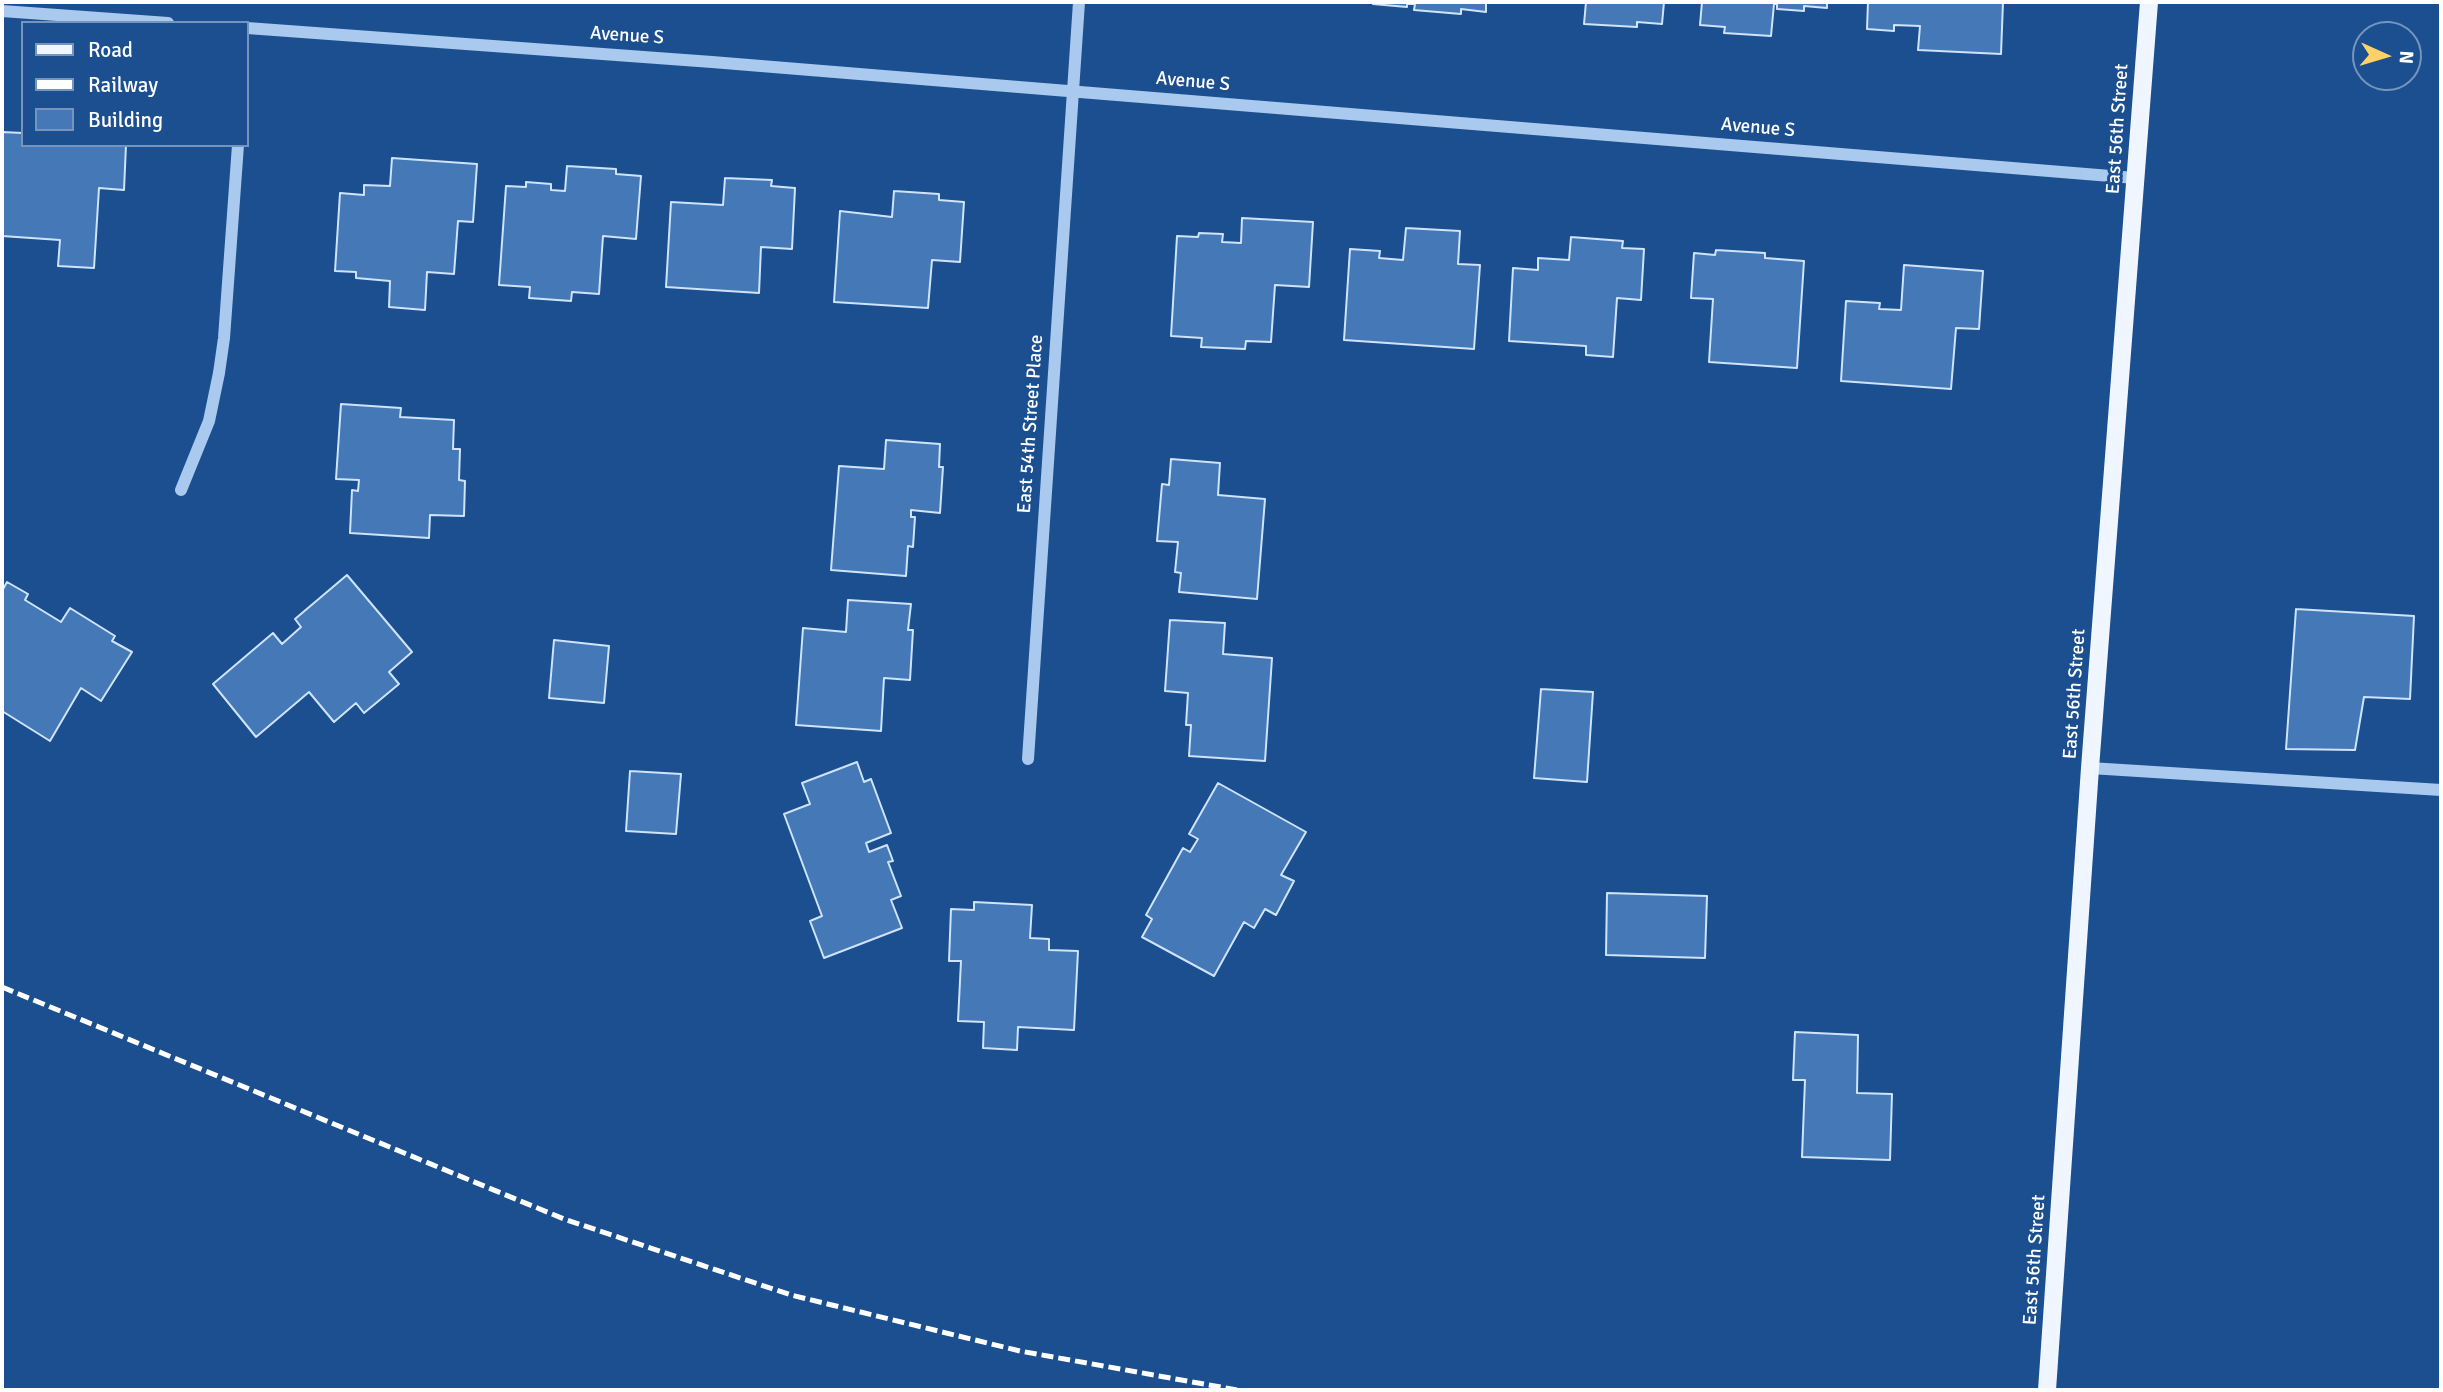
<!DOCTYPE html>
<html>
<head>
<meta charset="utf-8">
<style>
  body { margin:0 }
  #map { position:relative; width:2443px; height:1392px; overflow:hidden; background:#1b4f8f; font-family:Signika,sans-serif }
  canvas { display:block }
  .frame { position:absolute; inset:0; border:4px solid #fff; pointer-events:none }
  .legend { position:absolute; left:21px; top:21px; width:228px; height:126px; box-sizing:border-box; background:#1b4f8f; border:2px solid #7695bc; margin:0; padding:9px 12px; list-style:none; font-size:21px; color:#fff }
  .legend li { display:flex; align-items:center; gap:14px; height:35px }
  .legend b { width:35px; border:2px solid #7695bc }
  .north { position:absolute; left:2352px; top:21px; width:70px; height:70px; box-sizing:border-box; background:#1b4f8f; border:2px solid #7695bc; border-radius:50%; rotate:94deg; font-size:19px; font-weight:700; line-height:28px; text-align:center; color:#fff }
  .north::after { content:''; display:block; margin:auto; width:24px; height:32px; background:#ffd166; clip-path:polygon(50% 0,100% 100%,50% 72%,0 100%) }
</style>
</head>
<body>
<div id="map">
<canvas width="2443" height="1392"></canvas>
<div class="frame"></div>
<ul class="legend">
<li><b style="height:9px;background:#f0f6ff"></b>Road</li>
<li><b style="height:9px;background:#fff"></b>Railway</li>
<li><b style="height:19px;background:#4478b7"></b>Building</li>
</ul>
<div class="north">N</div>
</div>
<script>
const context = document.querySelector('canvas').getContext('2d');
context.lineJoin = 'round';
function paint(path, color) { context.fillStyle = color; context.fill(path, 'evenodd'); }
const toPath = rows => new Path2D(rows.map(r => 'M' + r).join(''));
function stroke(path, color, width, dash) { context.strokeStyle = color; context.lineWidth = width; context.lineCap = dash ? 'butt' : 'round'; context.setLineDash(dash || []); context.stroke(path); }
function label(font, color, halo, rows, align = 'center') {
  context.font = font + ' Signika,sans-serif'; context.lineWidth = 6; context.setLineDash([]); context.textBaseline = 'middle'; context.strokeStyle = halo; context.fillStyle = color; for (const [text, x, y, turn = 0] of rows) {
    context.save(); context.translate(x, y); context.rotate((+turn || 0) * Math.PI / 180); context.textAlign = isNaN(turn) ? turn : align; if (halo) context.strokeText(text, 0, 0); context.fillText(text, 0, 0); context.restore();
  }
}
const building = toPath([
  [1373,2,1486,2,1486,12,1461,9,1461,14,1414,10,1415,4,1407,4,1407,7,1373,4,1373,2],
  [1586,2,1664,2,1662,24,1637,22,1637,27,1584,24,1586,2],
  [1702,2,1827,2,1827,8,1804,6,1804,11,1777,9,1777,4,1774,4,1771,36,1724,33,1725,27,1700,25,1702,2],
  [1868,2,2003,2,2001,54,1918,50,1920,26,1894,25,1894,31,1867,29,1868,2],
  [2,132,23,133,23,145,126,145,124,190,99,188,94,268,58,266,60,240,2,236,2,132],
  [392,158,477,164,473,222,458,221,454,274,427,272,425,310,389,307,390,281,356,278,356,272,335,271,340,193,364,195,364,185,390,186,392,158],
  [567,166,616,169,616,174,641,176,636,239,603,236,599,294,572,292,571,301,529,298,530,287,499,285,506,186,526,187,526,182,551,184,551,190,565,191,567,166],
  [725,178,772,180,771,186,795,188,792,249,761,247,759,293,666,287,671,202,723,205,725,178],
  [894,191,939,194,939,200,964,202,960,262,932,260,928,308,834,302,840,211,892,217,894,191],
  [1242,218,1313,222,1309,287,1275,285,1271,342,1246,341,1245,349,1201,347,1202,338,1171,336,1177,236,1198,237,1199,233,1223,234,1222,242,1241,243,1242,218],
  [1406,228,1460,231,1458,264,1480,265,1474,349,1344,340,1350,249,1380,251,1379,258,1403,260,1406,228],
  [1571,237,1623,241,1622,248,1644,249,1641,300,1617,298,1613,357,1586,355,1586,346,1509,341,1513,268,1538,270,1538,258,1569,260,1571,237],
  [1716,250,1765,253,1765,258,1804,261,1797,368,1709,362,1713,299,1691,298,1694,253,1715,255,1716,250],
  [1904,265,1983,271,1979,329,1956,328,1951,389,1841,381,1846,301,1880,303,1879,309,1901,310,1904,265],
  [341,404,401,408,400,417,454,420,453,449,460,449,459,480,465,481,464,516,430,515,429,538,350,533,352,490,358,491,359,480,336,479,341,404],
  [886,440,940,444,939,467,943,467,940,513,911,510,911,517,915,517,913,547,908,546,906,576,831,570,839,466,884,469,886,440],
  [1171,459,1220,463,1218,495,1265,499,1257,599,1179,592,1181,573,1175,572,1178,542,1157,541,1162,484,1169,485,1171,459],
  [347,575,412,652,389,672,399,684,364,713,356,703,334,722,309,692,256,737,213,684,273,633,282,644,301,627,295,619,347,575],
  [7,582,28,594,25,600,61,622,70,608,115,636,112,641,132,652,101,701,81,688,50,741,2,711,2,591,7,582],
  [848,600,911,604,908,630,913,630,910,680,884,678,881,731,796,725,803,628,846,632,848,600],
  [2296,609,2414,616,2410,699,2364,697,2355,750,2286,749,2296,609],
  [1170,620,1225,623,1223,654,1272,658,1265,761,1189,756,1191,725,1186,725,1188,693,1165,691,1170,620],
  [554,640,609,646,604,703,549,698,554,640],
  [1541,689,1593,692,1587,782,1534,778,1541,689],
  [857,762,864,782,871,779,891,833,866,843,869,852,887,845,893,861,888,862,901,896,891,900,902,928,824,958,810,921,822,916,784,814,810,804,802,783,857,762],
  [630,771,681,774,676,834,626,831,630,771],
  [1218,783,1306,832,1281,875,1294,881,1276,915,1265,909,1254,928,1244,922,1214,976,1142,937,1152,919,1146,915,1183,848,1190,852,1198,839,1189,834,1218,783],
  [1607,893,1707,896,1705,958,1606,955,1607,893],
  [974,902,1032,905,1030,938,1049,939,1049,950,1078,951,1074,1030,1018,1027,1017,1050,983,1048,984,1022,958,1021,961,961,949,961,951,909,974,910,974,902],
  [1795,1032,1858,1035,1857,1093,1892,1094,1890,1160,1802,1157,1805,1080,1793,1080,1795,1032]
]);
paint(building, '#4478b7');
stroke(building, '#cfe3fa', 2);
stroke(toPath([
  [2,11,168,23],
  [247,28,712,62,2135,178],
  [181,490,209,421,219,373,224,338,238,145],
  [1028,759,1079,2],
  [2090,768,2441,790]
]), '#a9c9ee', 12);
stroke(toPath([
  [2047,1390,2090,768,2149,2]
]), '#f0f6ff', 18);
stroke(toPath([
  [2,987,564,1219,791,1295,1020,1351,1237,1390]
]), '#fff', 5, [12, 5]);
label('19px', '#fff', '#1b4f8f', [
  ["Avenue S",627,36,4],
  ["Avenue S",1193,82,5],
  ["Avenue S",1758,128,5],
  ["East 56th Street",2118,129,-86],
  ["East 54th Street Place",1031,424,-86],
  ["East 56th Street",2075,694,-86],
  ["East 56th Street",2035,1260,-86]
]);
</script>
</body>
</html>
